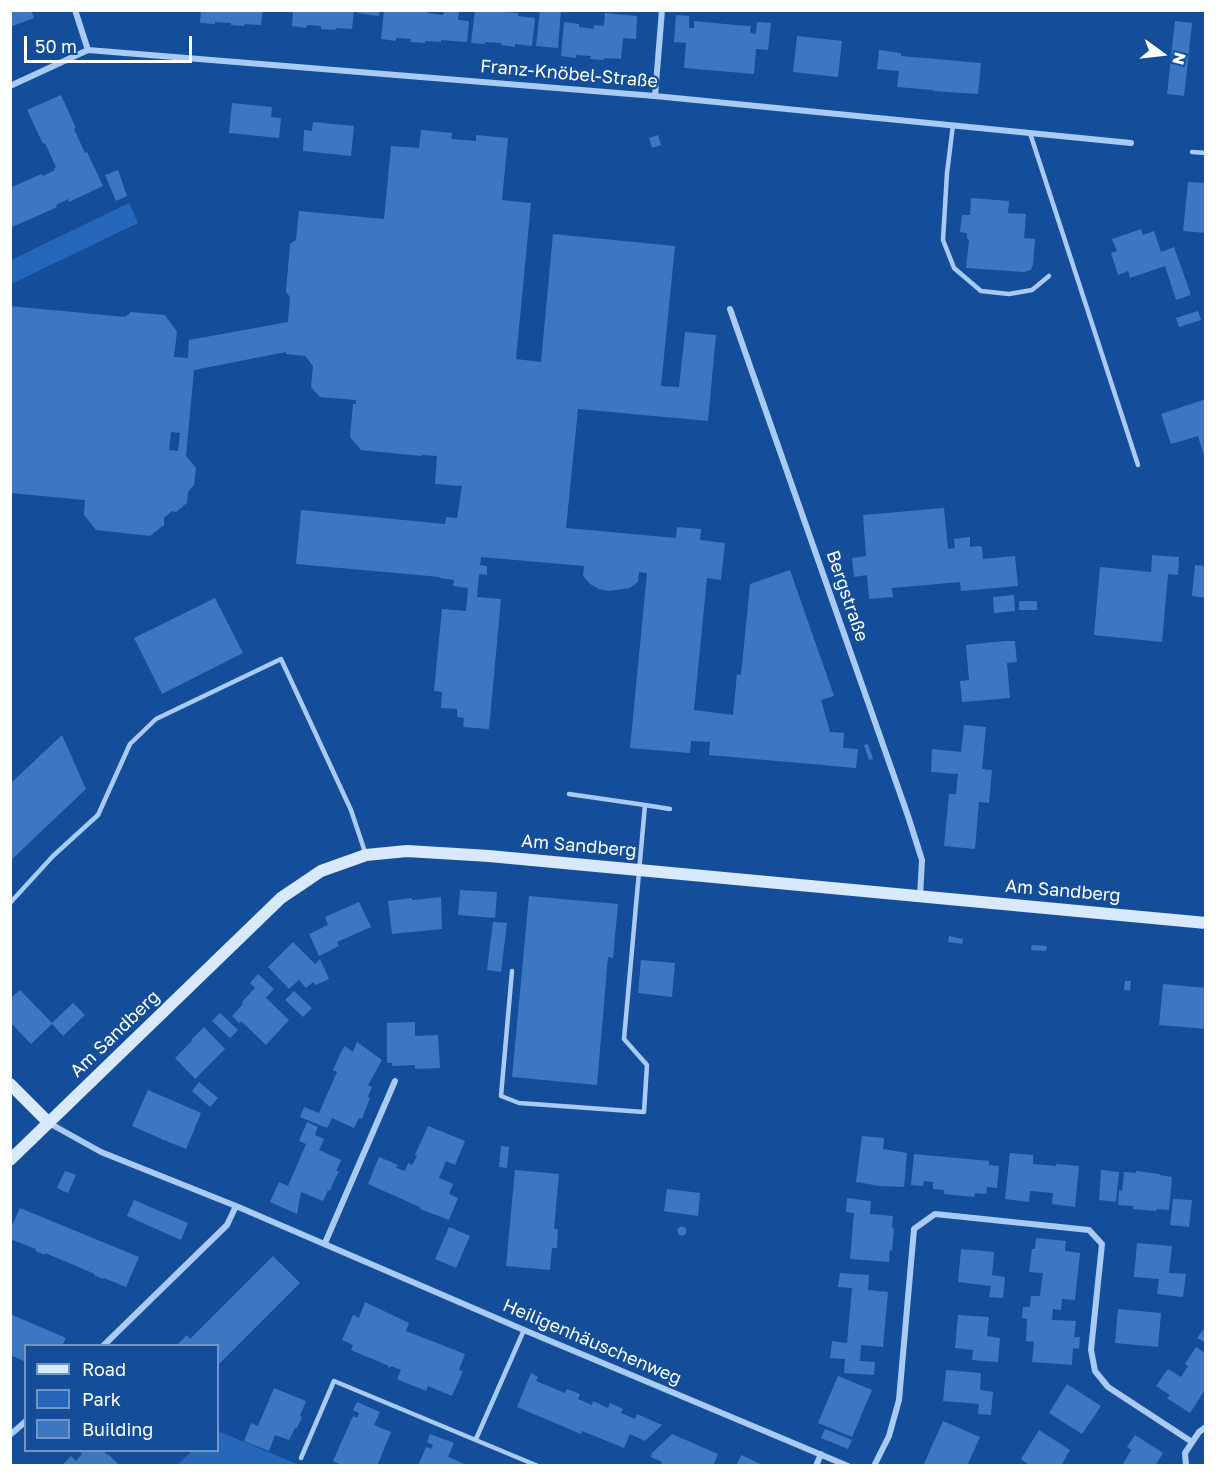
<!DOCTYPE html>
<html>
<head>
<meta charset="utf-8">
<style>
  body { margin:0 }
  #map { position:relative; width:1216px; height:1476px; overflow:hidden; background:#144e9b; font-family:"Golos Text",sans-serif }
  canvas { display:block }
  .frame { position:absolute; inset:0; border:12px solid #fff; pointer-events:none }
  .legend { position:absolute; left:24px; top:1344px; width:195px; height:108px; box-sizing:border-box; background:#144e9b; border:2px solid #7295c3; margin:0; padding:8px 10px; list-style:none; font-size:18px; color:#fff }
  .legend li { display:flex; align-items:center; gap:12px; height:30px }
  .legend b { width:30px; border:2px solid #7295c3 }
  .north { position:absolute; left:1132px; top:24px; width:60px; height:60px; -webkit-text-stroke:4px #144e9b; paint-order:stroke; rotate:105deg; font-size:16px; font-weight:700; line-height:24px; text-align:center; color:#fff }
  .north::after { content:''; display:block; margin:auto; width:21px; height:27px; background:#fff; clip-path:polygon(50% 0,100% 100%,50% 72%,0 100%) }
  .scale { position:absolute; left:24px; top:36px; width:168px; height:27px; box-sizing:border-box; border:3px solid #fff; border-top:0; padding-left:8px; font-size:18px; line-height:21px; white-space:nowrap; color:#fff; -webkit-text-stroke:4px #144e9b; paint-order:stroke }
</style>
</head>
<body>
<div id="map">
<canvas width="1216" height="1476"></canvas>
<div class="frame"></div>
<ul class="legend">
<li><b style="height:8px;background:#d8e8fd"></b>Road</li>
<li><b style="height:16px;background:#2767b9"></b>Park</li>
<li><b style="height:16px;background:#3d77c2"></b>Building</li>
</ul>
<div class="north">N</div>
<div class="scale">50 m</div>
</div>
<script>
const context = document.querySelector('canvas').getContext('2d');
context.lineJoin = 'round';
function paint(path, color) { context.fillStyle = color; context.fill(path, 'evenodd'); }
const toPath = rows => new Path2D(rows.map(r => 'M' + r).join(''));
function stroke(path, color, width, dash) { context.strokeStyle = color; context.lineWidth = width; context.lineCap = dash ? 'butt' : 'round'; context.setLineDash(dash || []); context.stroke(path); }
function label(font, color, halo, rows, align = 'center') {
  context.font = font + ' "Golos Text",sans-serif'; context.lineWidth = 4.5; context.setLineDash([]); context.textBaseline = 'middle'; context.strokeStyle = halo; context.fillStyle = color; for (const [text, x, y, turn = 0] of rows) {
    context.save(); context.translate(x, y); context.rotate((+turn || 0) * Math.PI / 180); context.textAlign = isNaN(turn) ? turn : align; if (halo) context.strokeText(text, 0, 0); context.fillText(text, 0, 0); context.restore();
  }
}
paint(toPath([
  [129,203,138,223,11,284,11,260],
  [218,1431,299,1465,177,1465,192,1451,218,1450]
]), '#2767b9');
paint(toPath([
  [10,10,31,10,34,18,10,27],
  [201,10,263,10,261,25,245,24,244,26,231,25,231,23,215,22,215,24,200,23],
  [293,10,354,10,352,29,336,28,335,30,321,29,321,26,307,25,306,28,292,26],
  [357,10,380,10,379,16,357,13],
  [384,10,428,10,427,13,443,15,444,11,459,10,458,20,469,21,467,42,441,40,441,42,425,41,425,43,410,42,411,39,396,38,396,41,381,39],
  [475,10,504,10,504,12,518,13,518,16,535,18,532,46,515,44,515,47,502,45,501,43,485,42,485,44,471,43],
  [540,10,561,10,558,48,536,46],
  [605,13,637,16,636,39,623,38,621,59,605,58,604,60,590,59,591,56,576,55,576,58,561,56,564,22,579,24,579,27,594,29,594,25,604,26],
  [676,15,689,16,689,28,694,28,694,21,735,25,751,26,750,33,756,34,757,22,771,23,768,50,756,49,754,74,684,68,686,43,674,42],
  [1175,21,1192,23,1184,96,1167,94],
  [797,36,842,41,838,77,793,72],
  [879,50,901,53,901,56,981,63,978,94,933,91,933,90,897,87,899,71,877,69],
  [61,95,76,128,74,129,85,153,87,152,103,186,69,202,68,199,56,205,57,207,10,228,10,188,41,174,43,176,55,170,54,168,56,167,45,143,43,144,27,110],
  [232,103,272,107,271,117,281,118,279,138,229,133],
  [313,122,354,126,351,156,303,151,304,130,312,131],
  [421,130,452,133,451,139,476,141,476,135,508,138,502,200,531,203,516,359,541,362,553,234,675,246,661,386,679,387,685,332,716,335,708,421,578,409,566,528,676,538,677,527,701,529,700,540,725,543,721,580,707,578,694,710,733,715,737,674,741,675,750,584,790,570,834,696,821,700,830,732,844,733,843,748,858,749,856,768,709,755,710,742,691,741,690,753,630,748,647,573,639,572,638,582,630,588,609,591,599,589,590,584,583,576,584,566,481,557,480,565,487,566,487,575,479,574,477,597,501,599,489,729,463,727,464,718,457,717,457,709,441,708,442,692,434,691,442,609,466,611,468,588,453,586,454,580,440,578,440,577,296,564,301,510,445,524,446,517,457,518,462,486,435,484,437,456,422,455,421,456,361,450,350,437,353,404,356,404,356,400,320,397,311,387,313,366,305,356,286,354,286,352,194,370,186,456,196,468,194,485,188,492,187,503,176,512,172,511,164,518,164,525,150,536,96,530,84,515,85,500,10,493,10,306,125,317,131,312,165,315,177,332,174,357,188,358,189,340,288,322,290,297,286,292,290,244,296,240,299,211,384,219,391,146,419,148],
  [171,432,180,433,178,451,169,450],
  [658,135,661,145,652,148,649,138],
  [118,170,127,196,116,201,105,175],
  [1188,182,1206,183,1206,233,1183,231],
  [971,198,1009,201,1008,213,1026,214,1024,238,1035,239,1033,265,1031,270,1024,272,966,268,969,241,967,237,967,233,960,232,962,215,970,215],
  [1141,229,1143,235,1154,231,1161,252,1174,247,1191,295,1176,300,1165,266,1130,278,1128,271,1118,275,1111,253,1117,251,1112,239],
  [1198,311,1201,320,1179,327,1176,318],
  [1206,399,1206,459,1205,459,1198,436,1171,444,1161,414],
  [944,508,948,549,955,548,954,539,970,537,970,547,980,546,982,547,983,559,1015,556,1018,586,961,591,960,582,892,588,893,597,869,599,867,575,854,577,852,558,866,556,863,515],
  [1152,555,1179,557,1178,575,1168,574,1162,642,1094,635,1100,567,1151,572],
  [1195,565,1206,566,1206,598,1192,596],
  [1014,595,1015,611,994,613,993,597],
  [215,598,243,653,162,694,134,638],
  [1019,601,1037,601,1037,610,1019,610],
  [1005,641,1015,641,1016,652,1017,662,1007,663,1010,698,962,702,960,681,969,680,966,645],
  [964,725,986,727,982,769,992,770,989,803,979,802,975,849,944,846,949,794,956,794,958,774,931,772,932,749,961,752],
  [62,735,86,789,10,861,10,784],
  [868,744,873,759,869,760,864,745],
  [460,890,497,892,495,918,458,915],
  [529,896,618,904,613,958,608,957,597,1085,512,1077],
  [441,897,442,929,392,934,388,901,412,898,412,900],
  [359,902,371,927,337,942,339,946,319,956,309,934,328,925,325,917],
  [493,922,507,923,501,972,487,970],
  [949,936,963,939,962,944,948,942],
  [293,942,315,964,320,959,329,979,316,985,313,982,306,988,299,980,289,989,268,967],
  [1032,945,1047,946,1046,951,1031,950],
  [641,960,675,963,672,997,638,993],
  [258,974,274,989,266,998,289,1020,266,1045,241,1021,239,1023,232,1016,243,1004,242,1002,255,988,250,983],
  [1125,981,1131,981,1130,991,1124,990],
  [1163,984,1206,988,1206,1029,1159,1025],
  [20,990,52,1023,73,1003,85,1015,63,1036,52,1024,31,1044,10,1022,10,999],
  [294,991,312,1008,303,1017,285,1000],
  [220,1013,238,1030,230,1038,212,1021],
  [415,1022,415,1036,438,1035,440,1068,415,1069,415,1065,392,1066,392,1063,387,1063,387,1023],
  [204,1027,225,1049,195,1079,175,1058,192,1041,191,1040],
  [357,1042,382,1060,368,1085,372,1087,368,1097,370,1098,362,1119,359,1118,354,1128,332,1118,327,1128,300,1117,304,1107,319,1113,337,1072,333,1070,340,1054,345,1046,353,1052],
  [199,1082,218,1098,210,1107,192,1091],
  [148,1090,201,1113,186,1149,164,1140,162,1140,162,1139,132,1126],
  [307,1122,318,1127,315,1135,324,1139,319,1150,341,1160,336,1171,339,1171,334,1181,330,1191,328,1190,323,1201,301,1192,297,1214,270,1202,279,1182,288,1186,306,1144,299,1141],
  [428,1126,465,1141,455,1165,446,1161,439,1178,453,1184,449,1194,458,1198,449,1220,420,1209,420,1207,368,1184,379,1157,398,1165,396,1168,405,1171,408,1163,412,1165,417,1156,415,1155],
  [862,1136,884,1138,883,1149,907,1153,904,1187,880,1186,856,1182],
  [501,1146,509,1147,507,1168,499,1167],
  [1010,1153,1033,1155,1033,1164,1056,1166,1056,1164,1079,1166,1075,1207,1052,1204,1053,1193,1030,1191,1029,1202,1005,1199],
  [914,1154,989,1161,989,1165,999,1166,997,1188,987,1187,986,1194,975,1193,974,1197,944,1194,944,1190,933,1189,933,1182,924,1181,923,1186,911,1185],
  [515,1170,559,1174,554,1229,558,1229,557,1248,552,1248,550,1270,506,1266],
  [1101,1170,1119,1172,1116,1202,1099,1200],
  [65,1171,76,1175,68,1193,57,1188],
  [1136,1171,1160,1174,1160,1175,1172,1177,1169,1210,1157,1209,1156,1211,1133,1209,1133,1206,1118,1205,1119,1190,1122,1191,1124,1172,1136,1173],
  [667,1189,700,1193,698,1216,664,1211],
  [847,1198,871,1201,870,1214,893,1216,892,1228,894,1229,892,1251,890,1250,889,1262,850,1259,854,1213,846,1212],
  [1173,1199,1192,1200,1189,1227,1170,1225],
  [134,1200,188,1223,181,1240,127,1216],
  [20,1208,139,1257,126,1287,104,1278,103,1279,94,1275,95,1274,45,1253,45,1255,36,1251,36,1249,10,1239,10,1230],
  '677.5 1231a4.5 4.5 0 1 1 9 0a4.5 4.5 0 1 1-9 0Z',
  [449,1227,470,1236,456,1268,435,1259],
  [1036,1238,1066,1241,1065,1251,1080,1253,1075,1300,1062,1299,1061,1310,1053,1309,1052,1320,1076,1321,1074,1337,1080,1337,1079,1349,1073,1348,1072,1365,1032,1362,1034,1342,1026,1341,1027,1319,1022,1318,1023,1307,1030,1307,1031,1296,1040,1296,1043,1273,1029,1272,1032,1249,1035,1249],
  [1137,1243,1172,1246,1169,1273,1186,1274,1183,1297,1157,1294,1159,1279,1134,1277],
  [961,1249,994,1252,992,1275,1005,1277,1003,1298,989,1297,991,1286,958,1282],
  [273,1256,300,1283,218,1365,218,1346,176,1346,187,1335,190,1339],
  [840,1273,869,1275,868,1290,888,1292,883,1347,861,1345,860,1361,875,1362,874,1375,844,1373,845,1359,830,1358,832,1341,847,1343,852,1288,838,1287],
  [365,1302,409,1323,406,1331,465,1354,459,1370,463,1371,452,1396,428,1386,426,1391,397,1379,401,1370,391,1366,390,1368,388,1367,389,1366,351,1350,353,1345,342,1340,353,1315,359,1318],
  [1118,1309,1161,1313,1158,1347,1115,1343],
  [10,1314,66,1338,62,1346,26,1346,26,1362,10,1355],
  [958,1315,989,1317,987,1336,1000,1338,998,1362,972,1360,973,1350,955,1348],
  [1206,1326,1206,1343,1197,1338],
  [1196,1347,1206,1354,1206,1388,1190,1413,1167,1398,1170,1395,1156,1386,1168,1369,1181,1377,1188,1366,1185,1364],
  [946,1370,981,1373,980,1390,993,1392,991,1415,978,1414,979,1404,943,1401],
  [531,1373,538,1377,536,1381,565,1393,567,1389,580,1394,578,1399,592,1405,593,1401,608,1408,610,1403,623,1409,621,1413,635,1419,637,1414,662,1425,645,1441,630,1434,624,1448,582,1431,581,1434,517,1407],
  [838,1376,872,1390,852,1437,818,1423],
  [1067,1384,1101,1406,1082,1434,1049,1413],
  [274,1388,306,1401,300,1416,302,1417,297,1428,295,1428,289,1440,275,1435,269,1451,244,1441,251,1423,258,1426],
  [357,1402,380,1412,374,1425,391,1432,377,1466,344,1466,333,1461,353,1416,357,1418,359,1413,353,1410],
  [943,1421,980,1437,967,1466,923,1466],
  [825,1429,852,1440,848,1449,821,1438],
  [1039,1430,1070,1450,1061,1466,1030,1466,1021,1459],
  [430,1434,454,1443,448,1457,465,1464,464,1466,418,1466,426,1447,431,1449,433,1445,427,1442],
  [672,1434,718,1454,713,1466,661,1466,662,1462,651,1457,652,1453],
  [1135,1435,1163,1453,1155,1466,1122,1466,1131,1450,1127,1447],
  [79,1450,103,1450,107,1455,108,1454,120,1466,64,1466,63,1464,71,1456,76,1461,82,1454],
  [741,1455,765,1466,736,1466]
]), '#3d77c2');
stroke(toPath([
  [953,125,947,173,943,240,954,268,981,291,1009,294,1032,290,1049,276],
  [1030,133,1138,465],
  [1192,152,1206,153],
  [645,805,670,809],
  [10,903,53,856,98,815,130,744,156,719,281,659,351,810,366,855],
  [512,971,501,1096,519,1103,644,1112,647,1065,624,1039,645,805,569,794],
  [476,1439,524,1330],
  [301,1458,334,1381,538,1466]
]), '#a9caf3', 4.5);
stroke(toPath([
  [75,10,88,50],
  [10,86,88,50,655,96,1131,143],
  [655,96,662,10],
  [730,309,908,816,922,860,920,896],
  [49,1123,101,1152,236,1206,524,1330,848,1466],
  [325,1243,395,1081],
  [103,1346,227,1225,236,1206],
  [10,1435,26,1421],
  [816,1466,821,1454],
  [874,1466,889,1436,899,1400,914,1229,935,1214,1089,1230,1102,1244,1091,1350,1095,1371,1108,1387,1192,1442],
  [1186,1466,1185,1453,1199,1432,1206,1427]
]), '#a9caf3', 6);
stroke(toPath([
  [10,1084,49,1123],
  [10,1160,281,898,321,871,366,855,407,851,489,856,1206,923]
]), '#d8e8fd', 12);
label('18px', '#fff', '#144e9b', [
  ["Franz-Knöbel-Straße",569,74,5],
  ["Bergstraße",847,596,71],
  ["Am Sandberg",579,846,5],
  ["Am Sandberg",1063,891,5],
  ["Am Sandberg",115,1034,-44],
  ["Heiligenhäuschenweg",592,1342,23]
]);
</script>
</body>
</html>
